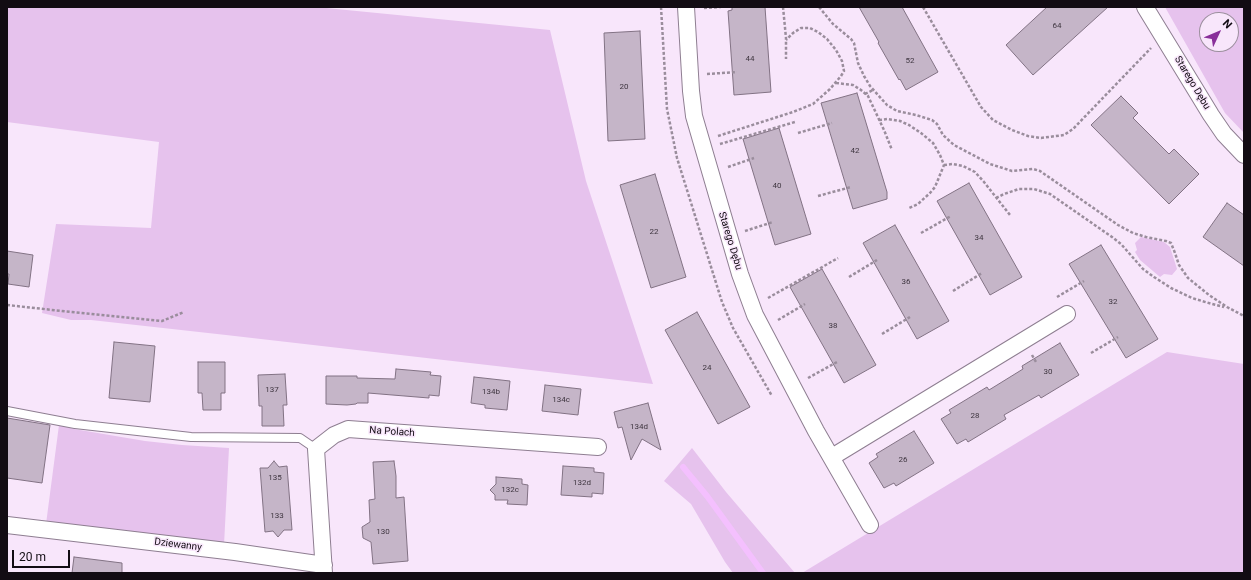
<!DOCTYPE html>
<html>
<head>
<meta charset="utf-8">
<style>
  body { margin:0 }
  #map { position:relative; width:1251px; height:580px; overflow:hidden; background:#f8e6fb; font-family:Roboto,sans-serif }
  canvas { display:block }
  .frame { position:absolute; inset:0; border:8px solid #120c13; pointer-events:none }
  .north { position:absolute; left:1199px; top:12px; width:40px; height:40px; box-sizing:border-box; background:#f8e6fb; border:1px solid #9c8f9e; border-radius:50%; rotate:46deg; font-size:11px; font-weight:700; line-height:16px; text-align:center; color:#120c13 }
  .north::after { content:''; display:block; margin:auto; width:14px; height:18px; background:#892f9a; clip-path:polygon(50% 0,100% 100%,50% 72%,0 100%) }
  .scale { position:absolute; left:12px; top:550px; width:58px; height:18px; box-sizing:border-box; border:2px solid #120c13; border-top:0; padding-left:5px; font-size:12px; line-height:14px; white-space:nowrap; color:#120c13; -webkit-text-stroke:3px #f8e6fb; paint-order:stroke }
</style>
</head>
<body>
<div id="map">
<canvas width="1251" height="580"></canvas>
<div class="frame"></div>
<div class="north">N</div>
<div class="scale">20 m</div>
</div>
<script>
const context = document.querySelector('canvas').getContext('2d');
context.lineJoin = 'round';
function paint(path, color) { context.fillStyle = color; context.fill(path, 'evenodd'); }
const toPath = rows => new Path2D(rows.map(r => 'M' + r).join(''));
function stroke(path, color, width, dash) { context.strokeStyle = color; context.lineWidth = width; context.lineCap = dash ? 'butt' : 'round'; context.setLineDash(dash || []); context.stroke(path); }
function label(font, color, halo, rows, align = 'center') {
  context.font = font + ' Roboto,sans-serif'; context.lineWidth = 3; context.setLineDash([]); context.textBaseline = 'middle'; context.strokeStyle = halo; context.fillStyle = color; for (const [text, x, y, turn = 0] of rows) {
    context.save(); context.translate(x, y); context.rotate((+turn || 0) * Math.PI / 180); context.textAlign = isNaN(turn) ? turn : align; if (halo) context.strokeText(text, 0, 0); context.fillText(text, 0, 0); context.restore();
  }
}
paint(toPath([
  [7,7,316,7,550,30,586,181,653,384,226,335,91,320,71,320,42,313,56,224,151,228,159,142,7,122],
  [1165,7,1244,7,1244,133,1225,113],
  [1207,20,1231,20,1231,44,1207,44],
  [1141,237,1164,242,1170,247,1177,269,1172,275,1164,274,1160,277,1140,260,1135,252,1137,250,1135,243],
  [1167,352,1244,364,1244,573,802,573],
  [59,425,74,429,145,441,182,445,229,448,224,545,46,524],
  [692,448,726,492,795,573,733,573,725,562,691,504,664,481]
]), '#e6c2ed');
stroke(toPath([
  [683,467,707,496,763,573]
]), '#f4c0fe', 6);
const building = toPath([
  [732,7,765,7,771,92,734,95,728,11,732,10,732,7],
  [859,7,902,7,938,72,906,90,900,79,899,80,878,43,879,42,859,7],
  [1047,7,1108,7,1033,75,1006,45,1047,7],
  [640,31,645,139,608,141,604,33,640,31],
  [857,93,887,192,887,199,853,209,821,103,857,93],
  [1121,96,1138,113,1133,118,1169,154,1174,149,1199,174,1169,204,1091,125,1121,96],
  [779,128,811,234,775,245,743,139,779,128],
  [655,174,686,277,651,288,620,185,655,174],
  [969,183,1022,277,990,295,937,201,969,183],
  [1227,203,1244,215,1244,266,1203,237,1227,203],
  [895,225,949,321,917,339,863,243,895,225],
  [1101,245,1158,339,1126,358,1069,264,1101,245],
  [7,251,33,255,29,287,8,284,9,274,7,274,7,251],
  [822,269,876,365,844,383,790,287,822,269],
  [697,312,750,407,718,424,665,330,697,312],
  [114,342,155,346,150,402,109,398,114,342],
  [1060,343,1079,375,1041,398,1039,395,1004,415,1006,419,968,442,966,439,957,444,941,419,951,413,949,410,987,387,989,390,1023,369,1022,366,1060,343],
  [198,362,225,362,225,393,221,393,221,410,203,410,202,393,198,393,198,362],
  [396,369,431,372,430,375,441,376,439,396,429,395,429,398,368,393,368,403,357,403,356,404,347,405,326,404,326,376,357,376,357,378,395,379,396,369],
  [285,374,287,405,283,405,284,426,262,426,262,406,259,406,258,375,285,374],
  [474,377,510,381,507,410,485,408,485,405,471,403,474,377],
  [545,385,581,389,578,415,542,411,545,385],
  [648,403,661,450,642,439,631,460,622,427,618,428,614,412,648,403],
  [7,418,50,425,42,483,7,478,7,418],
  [914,431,934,463,896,486,894,483,884,488,869,463,878,457,876,454,914,431],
  [274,461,279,467,287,466,292,530,284,530,278,537,273,531,265,532,260,468,268,468,274,461],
  [394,461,396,476,396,498,404,497,408,561,373,564,371,542,363,538,362,527,370,522,369,500,375,499,373,462,394,461],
  [563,466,594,468,594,472,604,473,603,494,592,493,592,497,561,495,563,466],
  [496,477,522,479,522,484,528,485,527,505,507,504,508,500,495,500,495,495,490,490,496,484,496,477],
  [74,557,122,563,122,573,72,573,74,557]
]);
paint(building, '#c5b5c8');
stroke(building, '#827284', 1);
const service = toPath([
  [7,411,75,424,191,437,300,438,316,449]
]);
const minor = toPath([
  [686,7,691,91,694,116,740,274,755,315,816,431,870,525],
  [1145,7,1211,115,1224,134,1244,155],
  [832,457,1067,314],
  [7,525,235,552,324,565],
  [324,573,316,449,334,435,348,429,598,447]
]);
stroke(service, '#8e7e91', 10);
stroke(minor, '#8e7e91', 18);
stroke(toPath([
  [661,7,667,109,677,158,722,302,733,328,772,396],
  [783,7,786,38,786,59],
  [819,7,833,24,851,39,854,43,858,63,864,76,870,86,887,105,897,111,916,115,932,120,937,124,943,135,954,145,990,164,1012,171,1033,169,1040,171,1118,225,1133,233,1146,237,1166,241,1171,243,1175,253,1179,265,1188,278,1209,295,1227,307,1244,316],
  [923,7,981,107,993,120,1012,130,1028,136,1041,138,1064,135,1073,129,1151,48],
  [704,8,721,7],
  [707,74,737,72],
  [836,83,853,85,861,90,868,96,884,130,892,150],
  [865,94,873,90],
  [879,120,888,119,900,121,909,125,921,133,933,143,940,155,944,165,935,187,930,193,918,204,909,208],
  [798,133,832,123],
  [718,136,793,112,813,104,830,89,841,76,844,71,842,61,836,50,827,39,818,32,810,28,801,28,793,33,786,40],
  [720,144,795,122],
  [944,165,953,164,963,166,975,172,984,182,1010,215],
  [728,167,754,158],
  [818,196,851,187],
  [996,198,1004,194,1019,189,1034,189,1050,194,1112,237,1121,244,1143,269,1154,277,1171,288,1192,298,1212,304,1224,307],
  [745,231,773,222],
  [921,233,951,216],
  [849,277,877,260],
  [953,291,982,273],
  [1057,297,1084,281],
  [768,298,838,258],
  [7,305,71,312,162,321,184,312],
  [778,320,805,304],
  [882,334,910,317],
  [1091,353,1118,337],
  [1032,355,1036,362],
  [808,378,837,362]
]), '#9a8d9c', 2.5, [3, 2]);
stroke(service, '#fff', 8);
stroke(minor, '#fff', 16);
label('8px', '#3f3640', null, [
  ["64",1057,26],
  ["44",750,59],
  ["52",910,61],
  ["20",624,87],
  ["42",855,151],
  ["40",777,186],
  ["22",654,232],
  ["34",979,238],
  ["36",906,282],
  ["32",1113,302],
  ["38",833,326],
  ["24",707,368],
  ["30",1048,372],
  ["137",272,390],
  ["134b",491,392],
  ["134c",561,400],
  ["28",975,416],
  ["134d",639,427],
  ["26",903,460],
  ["135",275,478],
  ["132d",582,483],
  ["132c",510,490],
  ["133",277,516],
  ["130",383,532]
]);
label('10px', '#120c13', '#f8e6fb', [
  ["Starego Dębu",1192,83,59],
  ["Starego Dębu",730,241,73],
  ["Na Polach",392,432,4],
  ["Dziewanny",178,545,7]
]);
</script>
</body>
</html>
